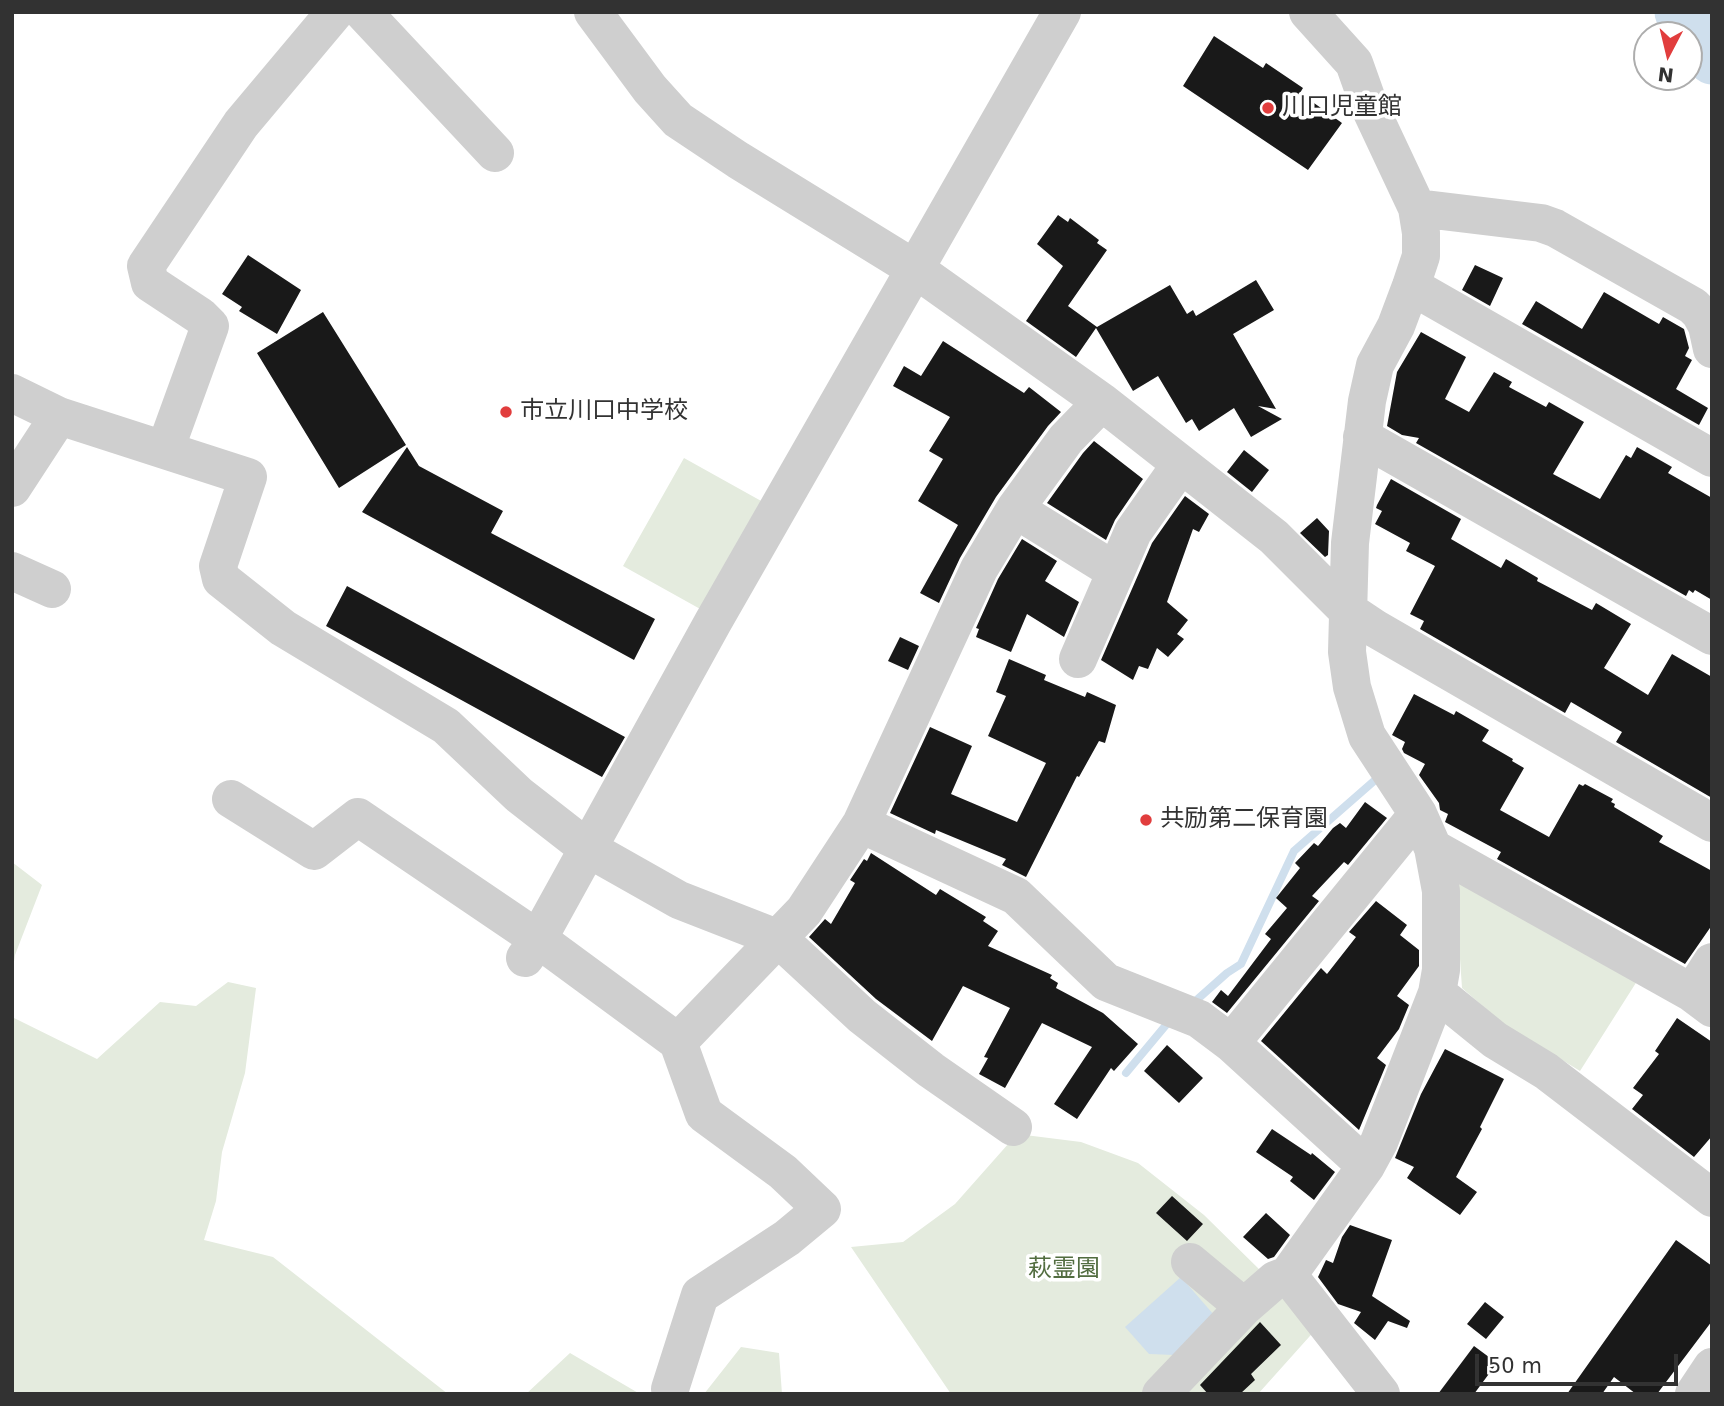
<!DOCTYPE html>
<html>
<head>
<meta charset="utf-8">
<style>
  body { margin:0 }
  #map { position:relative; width:1724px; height:1406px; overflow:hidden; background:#fff; font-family:"DejaVu Sans",sans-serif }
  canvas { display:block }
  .frame { position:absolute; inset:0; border:14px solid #323232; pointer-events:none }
  .north { position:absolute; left:1633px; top:21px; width:70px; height:70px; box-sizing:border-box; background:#fff; border:2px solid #adadad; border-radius:50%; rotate:187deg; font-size:19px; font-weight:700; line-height:28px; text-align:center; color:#323232 }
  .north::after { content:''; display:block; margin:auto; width:24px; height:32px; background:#e13d3d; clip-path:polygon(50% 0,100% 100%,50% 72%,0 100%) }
  .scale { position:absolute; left:1475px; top:1354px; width:203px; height:32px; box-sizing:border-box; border:4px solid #323232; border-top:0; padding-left:9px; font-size:21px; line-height:24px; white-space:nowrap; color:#323232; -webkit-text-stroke:5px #fff; paint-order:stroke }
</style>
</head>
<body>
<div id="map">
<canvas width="1724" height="1406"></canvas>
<div class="frame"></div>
<div class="north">N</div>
<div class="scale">50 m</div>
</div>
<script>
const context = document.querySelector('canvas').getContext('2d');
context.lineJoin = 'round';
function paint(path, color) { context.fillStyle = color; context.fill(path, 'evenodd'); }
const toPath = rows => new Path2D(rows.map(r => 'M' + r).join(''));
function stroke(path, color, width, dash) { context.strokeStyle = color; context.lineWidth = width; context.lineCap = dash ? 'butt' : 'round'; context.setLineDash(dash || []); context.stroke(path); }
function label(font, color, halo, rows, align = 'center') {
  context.font = font + ' "DejaVu Sans","Noto Sans JP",sans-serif'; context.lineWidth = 7; context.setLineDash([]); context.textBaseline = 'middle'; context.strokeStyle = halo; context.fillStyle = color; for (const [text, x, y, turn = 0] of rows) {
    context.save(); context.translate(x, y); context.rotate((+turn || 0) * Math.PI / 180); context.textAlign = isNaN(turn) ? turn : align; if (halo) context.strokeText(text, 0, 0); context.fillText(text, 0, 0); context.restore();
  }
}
paint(toPath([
  [684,458,763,502,702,610,623,566],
  [1446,855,1646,967,1580,1071,1502,1023,1462,988,1455,886],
  [12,862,42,885,15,955,12,975],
  [228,982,256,988,245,1073,222,1152,216,1201,204,1240,273,1257,448,1394,12,1394,12,1017,97,1059,160,1002,196,1006],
  [1017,1134,1081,1142,1138,1163,1204,1215,1318,1327,1258,1394,951,1394,851,1247,903,1242,955,1204],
  [741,1347,779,1353,782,1394,704,1394],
  [570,1353,640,1394,526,1394]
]), '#e4ebde');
paint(toPath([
  [1181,1277,1214,1315,1174,1355,1149,1354,1125,1327]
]), '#cfdfed');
stroke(toPath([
  [1191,1005,1227,973,1241,964,1294,851,1374,781],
  [1126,1073,1171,1019]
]), '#cfdfed', 8);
stroke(toPath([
  [1679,12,1694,27,1712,60]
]), '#cfdfed', 49);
paint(toPath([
  [1214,36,1263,68,1266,63,1303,88,1300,93,1342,123,1308,170,1183,86],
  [1058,215,1068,222,1070,218,1099,240,1097,243,1107,250,1068,306,1097,327,1170,285,1187,314,1193,310,1196,316,1256,280,1274,310,1233,334,1276,409,1258,406,1282,419,1251,437,1234,408,1199,431,1192,419,1186,423,1158,376,1133,391,1096,328,1076,357,1026,321,1063,266,1037,244],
  [248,255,301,290,277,334,239,311,242,307,222,294],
  [1475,265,1503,278,1490,306,1462,290],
  [1604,292,1659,324,1663,317,1684,329,1689,348,1685,356,1692,360,1676,389,1708,408,1699,425,1522,324,1536,301,1582,329],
  [323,312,406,445,339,488,257,353],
  [1421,332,1466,357,1445,399,1469,412,1494,372,1512,382,1509,387,1546,407,1549,402,1584,422,1553,474,1600,499,1626,455,1631,458,1637,447,1672,467,1668,473,1712,498,1712,600,1695,590,1693,593,1689,590,1686,596,1416,443,1419,438,1402,435,1387,426,1397,372],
  [943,341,1024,393,1029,387,1061,412,1048,426,996,497,960,558,939,603,920,593,958,525,918,501,943,459,929,451,950,417,893,386,904,366,921,376],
  [1094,441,1143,479,1115,520,1106,540,1047,503,1083,453],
  [407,447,419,466,503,511,491,533,655,619,634,660,362,512],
  [1244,450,1269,470,1252,492,1227,472],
  [1391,479,1461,519,1451,539,1501,568,1506,559,1538,578,1537,581,1592,610,1596,603,1631,624,1604,668,1648,695,1672,654,1712,677,1712,798,1616,742,1622,732,1571,702,1565,713,1420,629,1424,621,1410,614,1435,566,1406,551,1410,543,1375,524,1382,511,1376,508,1377,505],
  [1185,496,1209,514,1199,532,1193,529,1167,602,1188,620,1177,634,1184,639,1168,657,1157,648,1148,669,1139,666,1133,680,1101,660,1152,543],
  [1317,518,1329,531,1328,555,1325,557,1300,533],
  [1022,539,1057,561,1045,581,1079,602,1064,637,1027,614,1011,652,976,637,979,629,976,628,998,579],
  [347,586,625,737,602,777,326,626],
  [900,637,919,646,908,670,888,661],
  [1009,659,1046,675,1044,680,1085,697,1087,692,1116,705,1105,743,1099,741,1079,777,1077,776,1026,877,1002,865,1006,859,936,830,935,834,890,813,930,727,972,746,951,794,1017,822,1046,763,988,736,1006,696,996,692],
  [1414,694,1454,715,1456,711,1489,730,1482,741,1513,759,1512,761,1524,768,1500,810,1549,837,1579,784,1583,786,1585,784,1613,799,1611,802,1615,804,1614,807,1663,836,1659,842,1712,871,1712,925,1685,964,1497,859,1501,852,1445,822,1448,814,1440,810,1439,803,1419,775,1425,764,1404,753,1402,749,1405,742,1392,735],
  [1365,802,1387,818,1348,865,1344,862,1312,896,1319,901,1227,1013,1212,1002,1221,990,1228,996,1271,939,1265,934,1287,908,1276,898,1300,868,1295,863,1314,843,1318,846,1333,828,1340,823,1346,828],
  [871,853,936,895,940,889,986,917,983,921,998,931,988,946,1052,975,1050,978,1058,983,1056,988,1103,1013,1138,1044,1114,1071,1111,1068,1077,1119,1054,1104,1092,1047,1042,1023,1005,1088,979,1074,988,1058,984,1057,1010,1008,963,986,932,1041,876,999,809,937,825,919,831,924,855,883,850,880,864,859,867,861],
  [1376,901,1407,925,1400,935,1419,950,1419,966,1397,996,1409,1005,1399,1029,1377,1058,1386,1065,1359,1130,1261,1041,1321,968,1327,974,1356,937,1349,932],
  [1677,1018,1712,1042,1712,1136,1694,1157,1632,1109,1643,1095,1633,1088,1659,1054,1655,1051],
  [1167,1045,1203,1078,1179,1103,1144,1071],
  [1445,1049,1504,1079,1480,1127,1482,1129,1456,1177,1477,1192,1460,1215,1407,1178,1414,1167,1395,1158,1421,1094],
  [1272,1129,1311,1155,1312,1153,1335,1172,1314,1200,1290,1181,1293,1177,1256,1152],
  [1172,1196,1203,1224,1187,1241,1156,1213],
  [1266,1213,1290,1235,1274,1257,1268,1259,1243,1237],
  [1350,1225,1392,1240,1372,1296,1410,1321,1407,1328,1388,1321,1375,1340,1354,1323,1361,1312,1338,1304,1318,1277,1326,1260,1333,1263,1342,1237],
  [1676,1240,1712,1266,1712,1321,1657,1394,1636,1394,1614,1377,1602,1394,1567,1394],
  [1485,1302,1504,1317,1486,1339,1467,1324],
  [1260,1322,1281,1345,1251,1374,1255,1380,1240,1394,1208,1394,1200,1385],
  [1474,1346,1497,1363,1474,1394,1438,1394]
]), '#191919');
stroke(toPath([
  [363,12,495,153],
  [593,12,650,89,678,120,738,160,915,269,1102,402,1274,537,1346,609,1376,629,1712,823],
  [1417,208,1541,223,1555,228,1693,306,1700,313,1707,326,1712,349],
  [1411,286,1712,458],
  [12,393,59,416,248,477,218,566,221,579,283,628,446,726,519,795,587,848,679,900,779,939,862,1016,931,1070,1013,1127],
  [1362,437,1712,636],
  [165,450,210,326,200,316,150,283,146,266,241,124,335,12],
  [12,488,59,416],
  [1015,509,1115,571],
  [12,571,52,589],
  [1078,659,1133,532,1181,464],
  [231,799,314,851,358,817,538,939,678,1042],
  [861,824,979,569,1015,509,1066,439,1102,402],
  [1433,848,1692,993,1712,1008],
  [525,958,538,939,713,622,1062,12],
  [1437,993,1495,1040,1546,1071,1712,1198],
  [1692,993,1712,962],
  [1231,1043,1418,814],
  [1190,1262,1244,1307],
  [1288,1275,1381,1394],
  [670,1389,700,1295,787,1238,822,1209,783,1172,704,1114,678,1042,804,911,861,824,1016,896,1106,982,1199,1019,1231,1043,1366,1166],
  [1161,1394,1244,1307,1275,1280,1288,1275,1366,1166,1379,1142,1437,993,1441,970,1441,891,1433,848,1418,814,1367,736,1352,687,1347,652,1350,543,1367,401,1375,365,1396,326,1411,286,1421,256,1421,233,1417,208,1370,108,1354,63,1308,12],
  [1694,1394,1712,1367]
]), '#cfcfcf', 38);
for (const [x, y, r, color] of [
  [1268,108,7,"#e13d3d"],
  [506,412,7,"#e13d3d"],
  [1146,820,7,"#e13d3d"]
]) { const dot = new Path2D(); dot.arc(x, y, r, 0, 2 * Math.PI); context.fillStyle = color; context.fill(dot); stroke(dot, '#fff', 2.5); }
label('24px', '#323232', '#fff', [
  ["川口児童館",1282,108],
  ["市立川口中学校",520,412],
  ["共励第二保育園",1160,820]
], 'left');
label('24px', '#526d40', '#fff', [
  ["萩霊園",1064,1270]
]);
</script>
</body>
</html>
